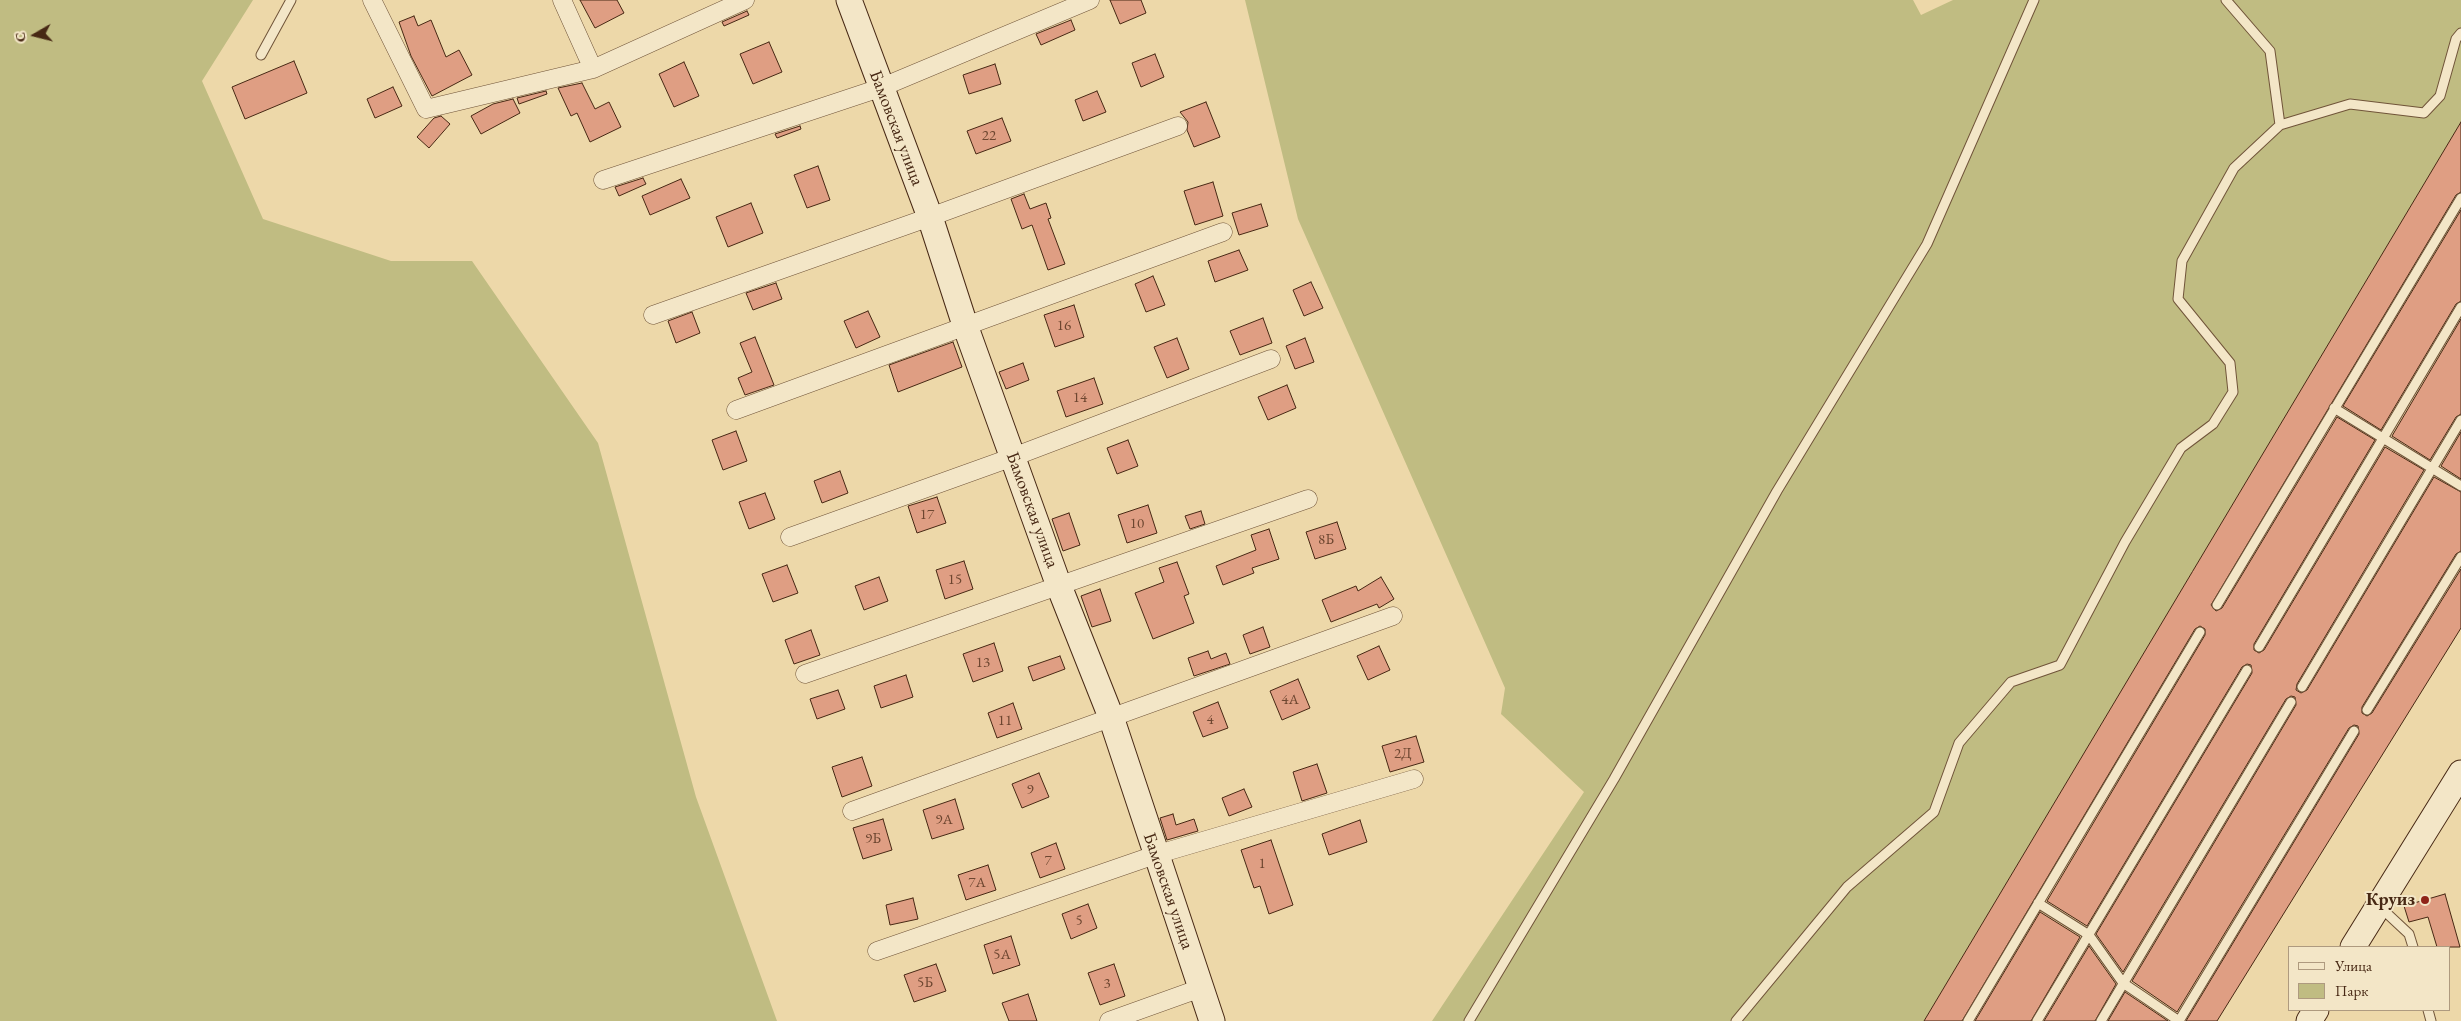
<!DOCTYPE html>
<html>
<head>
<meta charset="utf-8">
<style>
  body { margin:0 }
  #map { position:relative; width:2461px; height:1021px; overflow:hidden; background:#edd8a9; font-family:"EB Garamond",serif }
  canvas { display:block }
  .legend { position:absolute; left:2288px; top:946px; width:162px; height:65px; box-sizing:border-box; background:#f3e6c7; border:1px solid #ae9a7f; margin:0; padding:6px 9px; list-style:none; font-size:15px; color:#472814 }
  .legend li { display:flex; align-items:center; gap:10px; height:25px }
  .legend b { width:25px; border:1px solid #ae9a7f }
  .north { position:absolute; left:10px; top:10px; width:50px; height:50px; -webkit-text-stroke:4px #f3e6c7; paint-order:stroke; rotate:262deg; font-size:14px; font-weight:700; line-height:20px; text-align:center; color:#472814 }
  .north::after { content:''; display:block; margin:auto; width:18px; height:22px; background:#472814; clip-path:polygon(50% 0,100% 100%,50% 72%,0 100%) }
</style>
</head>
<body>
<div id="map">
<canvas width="2461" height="1021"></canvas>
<ul class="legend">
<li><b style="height:6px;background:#f3e6c7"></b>Улица</li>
<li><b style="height:14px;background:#c0bc82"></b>Парк</li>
</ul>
<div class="north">С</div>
</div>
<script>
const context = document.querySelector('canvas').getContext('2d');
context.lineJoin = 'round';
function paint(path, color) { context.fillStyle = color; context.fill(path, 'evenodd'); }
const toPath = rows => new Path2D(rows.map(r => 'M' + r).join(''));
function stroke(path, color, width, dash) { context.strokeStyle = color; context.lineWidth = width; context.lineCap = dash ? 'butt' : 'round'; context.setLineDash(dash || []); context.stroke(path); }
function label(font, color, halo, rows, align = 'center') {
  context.font = font + ' "EB Garamond",serif'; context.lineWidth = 4; context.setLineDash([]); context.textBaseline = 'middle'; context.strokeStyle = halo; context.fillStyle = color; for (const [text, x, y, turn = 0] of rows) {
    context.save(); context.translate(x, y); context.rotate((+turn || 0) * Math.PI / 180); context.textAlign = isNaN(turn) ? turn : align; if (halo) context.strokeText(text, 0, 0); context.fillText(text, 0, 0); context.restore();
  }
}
paint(toPath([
  [0,0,253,0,202,81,263,219,391,261,472,261,598,443,696,797,777,1021,0,1021],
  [1245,0,1913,0,1921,15,1953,0,2461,0,2461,122,1924,1021,1432,1021,1584,792,1501,714,1505,688,1298,219]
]), '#c0bc82');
const building = toPath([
  [580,0,617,0,624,13,595,28,580,0],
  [1110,0,1141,0,1146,13,1120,24,1110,0],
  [747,11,749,15,724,26,722,22,747,11],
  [414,16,418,26,431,20,446,57,459,50,472,75,432,96,411,56,399,22,414,16],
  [1071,20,1075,30,1041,45,1036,34,1071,20],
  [769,42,782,72,753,84,740,54,769,42],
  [1155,54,1164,77,1141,87,1132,63,1155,54],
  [294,61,307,93,245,119,232,87,294,61],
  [684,62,699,96,674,107,659,74,684,62],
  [995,64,1001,84,969,94,963,75,995,64],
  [582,83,595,109,609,102,621,127,590,142,577,113,571,116,558,88,582,83],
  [393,87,402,106,375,118,367,99,393,87],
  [546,91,547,94,519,104,517,98,546,91],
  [1097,91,1106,112,1083,121,1075,100,1097,91],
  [513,99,520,113,481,134,471,116,493,104,513,99],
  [1206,102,1220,137,1194,147,1187,130,1188,122,1180,112,1206,102],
  [441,116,450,124,429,148,417,137,434,118,441,116],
  [1002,118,1011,141,976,154,967,131,1002,118],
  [2461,122,2461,192,2456,195,2211,605,2216,611,2222,608,2337,417,2375,440,2254,644,2254,650,2259,653,2264,650,2385,447,2424,470,2297,684,2296,690,2301,693,2307,690,2434,477,2461,492,2461,551,2456,554,2362,707,2362,713,2367,716,2372,713,2461,569,2461,628,2217,1021,2186,1021,2359,734,2358,726,2354,725,2349,728,2177,1012,2132,981,2296,705,2295,697,2291,696,2286,699,2123,972,2096,934,2252,673,2251,665,2247,664,2242,667,2087,926,2047,901,2205,635,2205,629,2200,626,2195,629,1962,1021,1924,1021,2461,122],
  [800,126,801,129,777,138,775,134,800,126],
  [818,166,830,200,807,208,794,175,818,166],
  [643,178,646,184,619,196,615,187,643,178],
  [681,179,690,198,650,215,642,196,681,179],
  [1213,182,1223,216,1195,225,1184,191,1213,182],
  [1024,194,1030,209,1046,203,1051,218,1048,219,1065,264,1048,270,1032,225,1022,229,1011,199,1024,194],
  [751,203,763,233,728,247,716,217,751,203],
  [1261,204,1268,226,1239,235,1232,213,1261,204],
  [2461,210,2461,301,2456,304,2381,430,2343,406,2461,210],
  [1239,250,1248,270,1215,282,1208,261,1239,250],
  [1153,276,1165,305,1146,312,1135,284,1153,276],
  [1311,282,1323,308,1304,316,1293,290,1311,282],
  [776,283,782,299,753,310,746,293,776,283],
  [1074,305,1084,337,1055,347,1044,315,1074,305],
  [868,311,880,337,856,348,844,321,868,311],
  [692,312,700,333,676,343,668,321,692,312],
  [1263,318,1272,343,1240,355,1230,331,1263,318],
  [2461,319,2461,414,2456,417,2430,460,2392,436,2461,319],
  [755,337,774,385,745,395,738,378,752,372,740,343,755,337],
  [1177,338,1189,369,1167,378,1154,347,1177,338],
  [1305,338,1314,362,1295,369,1286,346,1305,338],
  [953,342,962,367,898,392,889,365,953,342],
  [1023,363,1029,380,1006,389,999,372,1023,363],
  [1094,378,1103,404,1066,417,1057,391,1094,378],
  [1287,385,1296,408,1268,420,1258,397,1287,385],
  [736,431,747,461,723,470,712,440,736,431],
  [2461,432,2461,479,2441,466,2461,432],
  [1128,440,1138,466,1117,474,1107,448,1128,440],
  [840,471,848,493,822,503,814,481,840,471],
  [765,493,775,519,749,529,739,502,765,493],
  [937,497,946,523,917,533,908,506,937,497],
  [1148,505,1157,533,1127,543,1118,515,1148,505],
  [1201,511,1205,524,1190,529,1185,516,1201,511],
  [1069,513,1080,545,1063,551,1052,519,1069,513],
  [1337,522,1346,549,1315,559,1306,532,1337,522],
  [1269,529,1279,559,1252,568,1254,573,1223,585,1216,566,1256,550,1251,535,1269,529],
  [964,561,973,589,945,599,936,570,964,561],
  [1177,562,1189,594,1184,596,1194,623,1153,639,1135,593,1164,582,1159,568,1177,562],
  [787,565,798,593,773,602,762,574,787,565],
  [879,577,888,601,864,610,855,586,879,577],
  [1381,577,1394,599,1379,608,1377,604,1331,622,1322,600,1356,586,1358,591,1381,577],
  [1100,589,1111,621,1092,627,1081,596,1100,589],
  [1263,627,1270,647,1250,654,1243,635,1263,627],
  [811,630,820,655,794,664,785,640,811,630],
  [994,643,1003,671,973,682,963,654,994,643],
  [1379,646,1390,670,1368,680,1357,656,1379,646],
  [1208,651,1211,659,1226,653,1230,664,1194,676,1188,658,1208,651],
  [1060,656,1065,669,1033,681,1028,667,1060,656],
  [906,675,913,697,881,708,874,686,906,675],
  [1298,679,1310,708,1282,720,1270,691,1298,679],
  [838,690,845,709,817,719,810,699,838,690],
  [1218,702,1228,728,1203,737,1193,712,1218,702],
  [1013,703,1022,729,997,738,988,713,1013,703],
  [1416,736,1424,762,1390,772,1382,746,1416,736],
  [862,757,872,786,842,797,832,767,862,757],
  [1317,764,1327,793,1302,801,1293,772,1317,764],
  [1039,773,1049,797,1022,808,1012,784,1039,773],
  [1244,789,1252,807,1229,816,1222,798,1244,789],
  [955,799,964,829,932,839,923,810,955,799],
  [1173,814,1176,825,1194,819,1198,831,1167,840,1160,818,1173,814],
  [883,819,892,850,863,859,853,828,883,819],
  [1360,820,1367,842,1329,855,1322,834,1360,820],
  [1271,840,1293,905,1269,914,1260,886,1254,888,1241,850,1271,840],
  [1056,843,1065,869,1040,878,1031,853,1056,843],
  [988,865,996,890,966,900,958,875,988,865],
  [2445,894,2460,947,2437,947,2428,917,2409,922,2404,906,2445,894],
  [913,898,918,919,890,925,886,905,913,898],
  [1088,904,1097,928,1071,939,1062,914,1088,904],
  [2040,912,2080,937,2031,1021,1975,1021,2040,912],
  [1011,936,1020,965,993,974,984,945,1011,936],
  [2089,946,2116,984,2095,1021,2044,1021,2089,946],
  [936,964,946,991,914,1002,904,975,936,964],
  [1114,964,1125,996,1100,1005,1088,973,1114,964],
  [2125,992,2168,1021,2108,1021,2125,992],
  [1028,994,1037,1021,1009,1021,1002,1003,1028,994]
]);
paint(building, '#df9e83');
stroke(building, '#472814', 1);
const lane = toPath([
  [2226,0,2270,51,2280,125],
  [261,55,291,0],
  [2334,408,2461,486],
  [2217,605,2461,198],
  [2259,647,2461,307],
  [2302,687,2461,420],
  [2367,710,2461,557],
  [2038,903,2089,935,2123,983,2179,1021],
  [2379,906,2409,934,2413,947],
  [2428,1010,2431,1021],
  [1469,1021,1614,779,1777,491,1927,244,2034,0],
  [1736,1021,1847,887,1934,812,1959,743,2011,682,2060,665,2125,542,2181,448,2213,424,2233,392,2230,363,2178,299,2182,261,2234,168,2280,125,2350,104,2424,113,2440,96,2456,39,2461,33],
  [1968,1021,2200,632],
  [2037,1021,2247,670],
  [2101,1021,2291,702],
  [2179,1021,2354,731]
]);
const street = toPath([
  [372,0,426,109,593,69,745,0],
  [562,0,593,69],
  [603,180,880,88,1090,0],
  [653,315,930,217,1178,126],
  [736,410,1223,232],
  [790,537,1013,457,1271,359],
  [805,674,1308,499],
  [852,811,1393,616],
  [877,951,1155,855,1414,779],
  [1109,1021,1201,988]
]);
const secondary = toPath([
  [849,0,930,217,965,325,1059,586,1111,717,1212,1021],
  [2353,947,2461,773],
  [2309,1021,2316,1010]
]);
stroke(lane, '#705439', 11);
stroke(street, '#705439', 19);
stroke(secondary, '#472814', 27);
stroke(lane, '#f3e6c7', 9);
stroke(street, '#f3e6c7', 18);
stroke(secondary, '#f3e6c7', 25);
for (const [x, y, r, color] of [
  [2425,900,5,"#8f2418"]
]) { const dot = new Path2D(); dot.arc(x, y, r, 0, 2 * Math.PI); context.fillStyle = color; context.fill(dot); stroke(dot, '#f3e6c7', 2); }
label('15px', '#6d4630', null, [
  ["22",989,136],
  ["16",1064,326],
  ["14",1080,398],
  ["17",927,515],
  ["10",1137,524],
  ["8Б",1326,540],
  ["15",955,580],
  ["13",983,663],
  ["4А",1290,700],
  ["4",1210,720],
  ["11",1005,721],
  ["2Д",1403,754],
  ["9",1030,790],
  ["9А",944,820],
  ["9Б",873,839],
  ["7",1048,861],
  ["1",1262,864],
  ["7А",977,883],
  ["5",1079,921],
  ["5А",1002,955],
  ["5Б",925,983],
  ["3",1107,984]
]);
label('18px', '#472814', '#f3e6c7', [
  ["Бамовская улица",896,128,69],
  ["Бамовская улица",1032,510,70],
  ["Бамовская улица",1168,891,71]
]);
label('bold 18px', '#472814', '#f3e6c7', [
  ["Круиз",2415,900]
], 'right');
</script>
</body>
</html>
